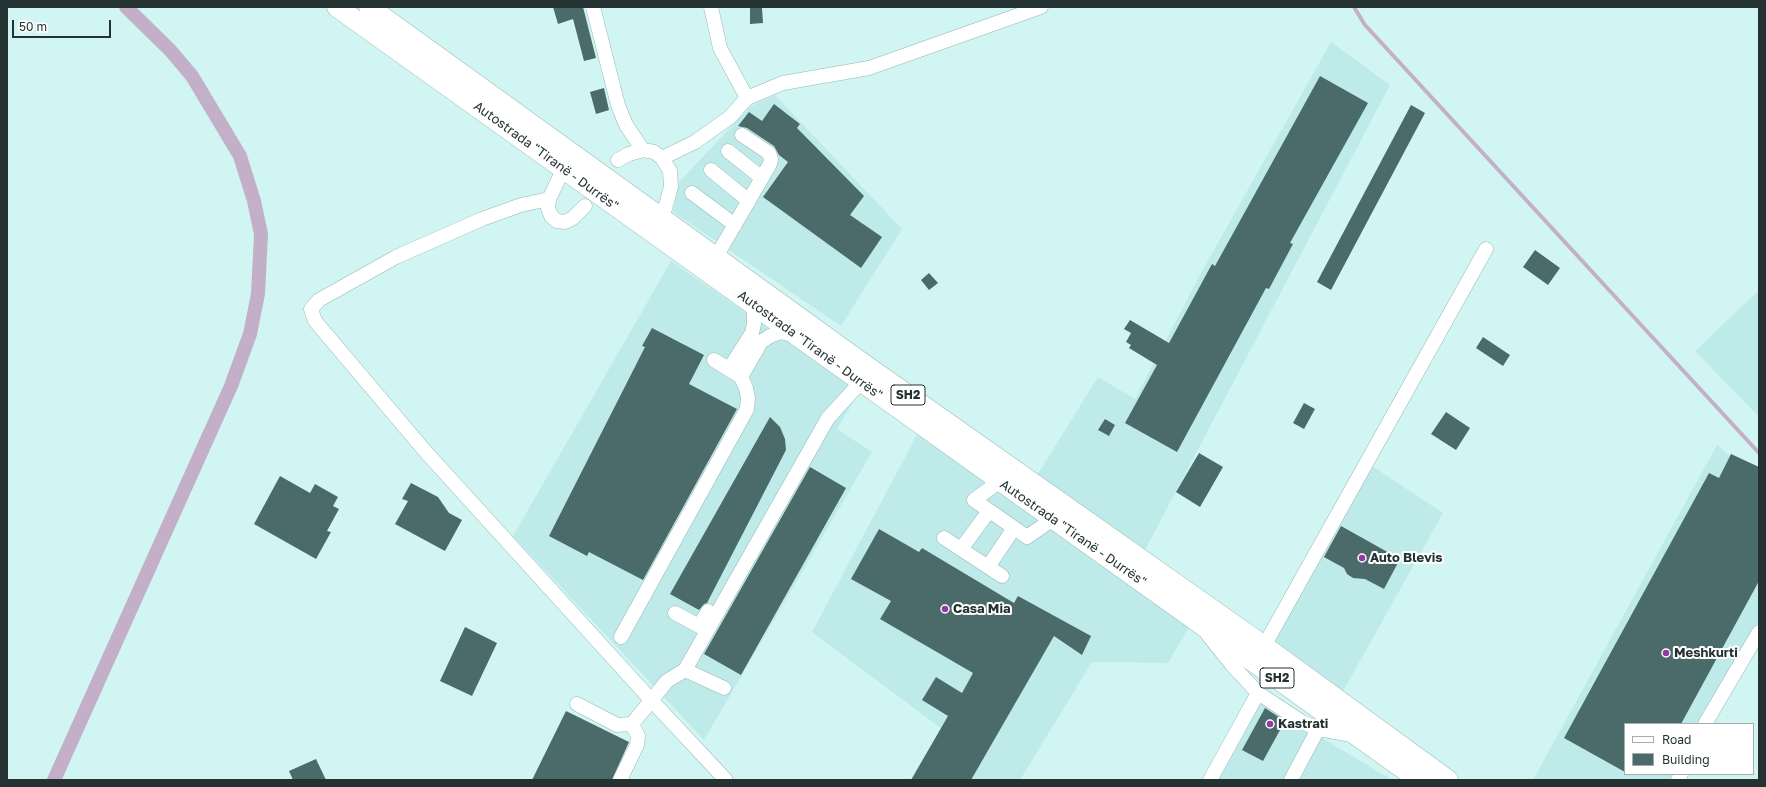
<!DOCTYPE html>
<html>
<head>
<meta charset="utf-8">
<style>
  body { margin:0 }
  #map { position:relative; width:1766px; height:787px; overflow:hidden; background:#d1f5f3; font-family:"Golos Text",sans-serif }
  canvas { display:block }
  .frame { position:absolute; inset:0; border:8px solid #243231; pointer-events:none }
  .legend { position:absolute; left:1624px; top:723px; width:130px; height:52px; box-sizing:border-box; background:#fff; border:1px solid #a7adad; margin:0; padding:5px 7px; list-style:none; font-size:12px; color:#243231 }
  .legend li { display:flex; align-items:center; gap:8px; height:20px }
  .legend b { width:20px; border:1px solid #a7adad }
  .scale { position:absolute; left:12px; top:20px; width:99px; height:18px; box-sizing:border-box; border:2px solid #243231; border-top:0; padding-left:5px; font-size:12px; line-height:14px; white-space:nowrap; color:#243231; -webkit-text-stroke:3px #fff; paint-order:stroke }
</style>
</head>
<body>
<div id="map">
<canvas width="1766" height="787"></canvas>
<div class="frame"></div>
<ul class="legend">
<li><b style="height:5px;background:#fff"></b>Road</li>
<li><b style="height:11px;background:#4b6b6a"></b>Building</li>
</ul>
<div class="scale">50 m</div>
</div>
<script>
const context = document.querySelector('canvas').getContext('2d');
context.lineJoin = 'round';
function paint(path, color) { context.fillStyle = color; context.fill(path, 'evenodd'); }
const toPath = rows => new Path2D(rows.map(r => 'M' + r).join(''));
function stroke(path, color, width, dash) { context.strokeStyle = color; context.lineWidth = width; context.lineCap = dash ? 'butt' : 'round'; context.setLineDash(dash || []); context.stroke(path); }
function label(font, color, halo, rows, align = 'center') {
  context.font = font + ' "Golos Text",sans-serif'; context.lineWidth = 4; context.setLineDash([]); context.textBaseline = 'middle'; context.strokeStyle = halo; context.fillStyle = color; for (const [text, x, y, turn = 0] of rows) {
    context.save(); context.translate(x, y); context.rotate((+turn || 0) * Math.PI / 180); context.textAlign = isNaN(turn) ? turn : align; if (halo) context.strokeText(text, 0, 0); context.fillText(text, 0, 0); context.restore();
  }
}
paint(toPath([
  [1331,42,1390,85,1145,550,1036,477,1098,377,1135,399,1201,273],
  [775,95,902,229,841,326,673,212,679,182,751,106],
  [671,261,860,391,837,429,872,452,704,740,513,536],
  [1759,290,1759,417,1695,351],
  [918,433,1191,624,1168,663,1092,662,1020,780,913,780,942,729,812,632],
  [1717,445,1759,480,1759,621,1700,724,1625,724,1625,774,1674,774,1671,780,1533,780],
  [1369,464,1443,513,1342,693,1270,643],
  [1249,694,1392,780,1202,780]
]), '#beebe9');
stroke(toPath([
  [1354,7,1365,25,1759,453]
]), '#c4afc8', 4);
stroke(toPath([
  [54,780,231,386,250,334,258,294,261,234,254,201,240,156,192,76,170,50,126,7]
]), '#c4afc8', 14);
paint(toPath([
  [553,7,583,7,596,58,584,61,573,19,558,24],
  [750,8,762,8,763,23,750,24],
  [1320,76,1368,103,1290,243,1293,244,1269,289,1266,288,1177,452,1125,423,1157,365,1129,348,1131,345,1126,342,1131,333,1124,329,1130,320,1169,343,1212,264,1215,266],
  [604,88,609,110,596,114,590,92],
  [774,104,800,124,797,128,864,196,850,215,882,237,861,268,763,197,788,162,779,155,774,146,747,128,738,126,749,112,762,121],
  [1411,105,1425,113,1331,290,1317,282],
  [1535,250,1560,268,1548,285,1523,267],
  [929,273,938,283,929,290,921,280],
  [652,328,704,355,689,384,737,409,643,580,589,552,587,556,549,536,645,347,642,346],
  [1483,337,1510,355,1503,366,1476,348],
  [1304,403,1315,409,1304,429,1293,423],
  [1446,412,1470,428,1456,450,1431,434],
  [770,417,780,427,785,439,786,450,707,603,704,604,699,610,670,594],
  [1105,419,1115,425,1109,436,1098,430],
  [1199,453,1223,467,1200,507,1176,492],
  [1731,454,1759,467,1759,581,1681,724,1625,724,1625,772,1564,738,1709,473,1719,478],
  [810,467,846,488,741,675,704,654],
  [280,476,310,493,315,484,338,497,333,506,339,509,327,531,331,532,316,559,254,524],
  [411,483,438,497,449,513,462,520,445,551,395,524,408,501,402,499],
  [1341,526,1400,559,1384,589,1365,579,1353,578,1347,574,1344,568,1324,557],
  [879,529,919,552,922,548,1014,603,1018,596,1091,636,1082,655,1054,636,971,780,911,780,948,716,922,700,936,677,962,693,973,673,880,619,891,601,851,579],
  [465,627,497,643,472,696,440,681],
  [1265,708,1285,721,1263,761,1242,750],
  [566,711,629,742,612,780,532,780],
  [316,759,326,780,293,780,289,771]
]), '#4b6b6a');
const minor = toPath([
  [593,7,618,105,626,125,643,150],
  [711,7,720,48,747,98],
  [728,151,762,178],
  [662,158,695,142,730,117,747,98,783,83,869,68,1041,7],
  [618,160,629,154,643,150,654,152,662,158,670,171,671,187,662,219],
  [563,170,549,199,548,208,551,216,557,221,565,222,573,218,585,206],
  [711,170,749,201],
  [692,193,735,225],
  [549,199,521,205,482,219,396,257,319,300,311,309,315,321,425,451,652,701,726,780],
  [716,257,770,164,771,159,769,153,742,135],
  [729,369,752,333,754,324,754,314,759,308],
  [741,377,761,342,770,336,781,332,796,336],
  [1000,481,974,500,1027,537,1053,519],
  [944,538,1002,576],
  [961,549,989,511],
  [988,567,1014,528],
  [675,613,699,626,708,611],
  [1208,635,1232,665,1258,693,1302,722,1318,729,1352,735],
  [621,637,747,409,748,398,746,388,741,377,714,360],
  [1264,646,1486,249],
  [724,688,685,670,828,418,861,382],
  [577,704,617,725,632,724,667,681,685,670],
  [1705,724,1759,632],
  [620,780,637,745,638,736,632,724],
  [1210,780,1258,693],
  [1291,780,1318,729],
  [1678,780,1681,774]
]);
const highway = toPath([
  [337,7,1419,780],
  [369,7,861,362,1264,646,1448,780]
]);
stroke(minor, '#95b7b6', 15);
stroke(highway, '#95b7b6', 21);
stroke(minor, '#fff', 14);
stroke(highway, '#fff', 20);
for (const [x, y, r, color] of [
  [1362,558,4,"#9239a4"],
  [945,609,4,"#9239a4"],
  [1666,653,4,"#9239a4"],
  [1270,724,4,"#9239a4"]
]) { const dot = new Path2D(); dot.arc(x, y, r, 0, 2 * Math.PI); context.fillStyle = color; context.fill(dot); stroke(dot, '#fff', 1.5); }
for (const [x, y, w] of [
  [908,395,34],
  [1277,678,34]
]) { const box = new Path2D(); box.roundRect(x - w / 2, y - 10, w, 20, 3); context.fillStyle = '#fff'; context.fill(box); stroke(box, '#243231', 1); }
label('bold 12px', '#243231', null, [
  ["SH2",908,395],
  ["SH2",1277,678]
]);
label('13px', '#243231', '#fff', [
  ["Autostrada \"Tiranë - Durrës\"",546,156,36],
  ["Autostrada \"Tiranë - Durrës\"",810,345,36],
  ["Autostrada \"Tiranë - Durrës\"",1073,533,35]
]);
label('bold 13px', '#243231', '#fff', [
  ["Auto Blevis",1370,558],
  ["Casa Mia",953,609],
  ["Meshkurti",1674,653],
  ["Kastrati",1278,724]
], 'left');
</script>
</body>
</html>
